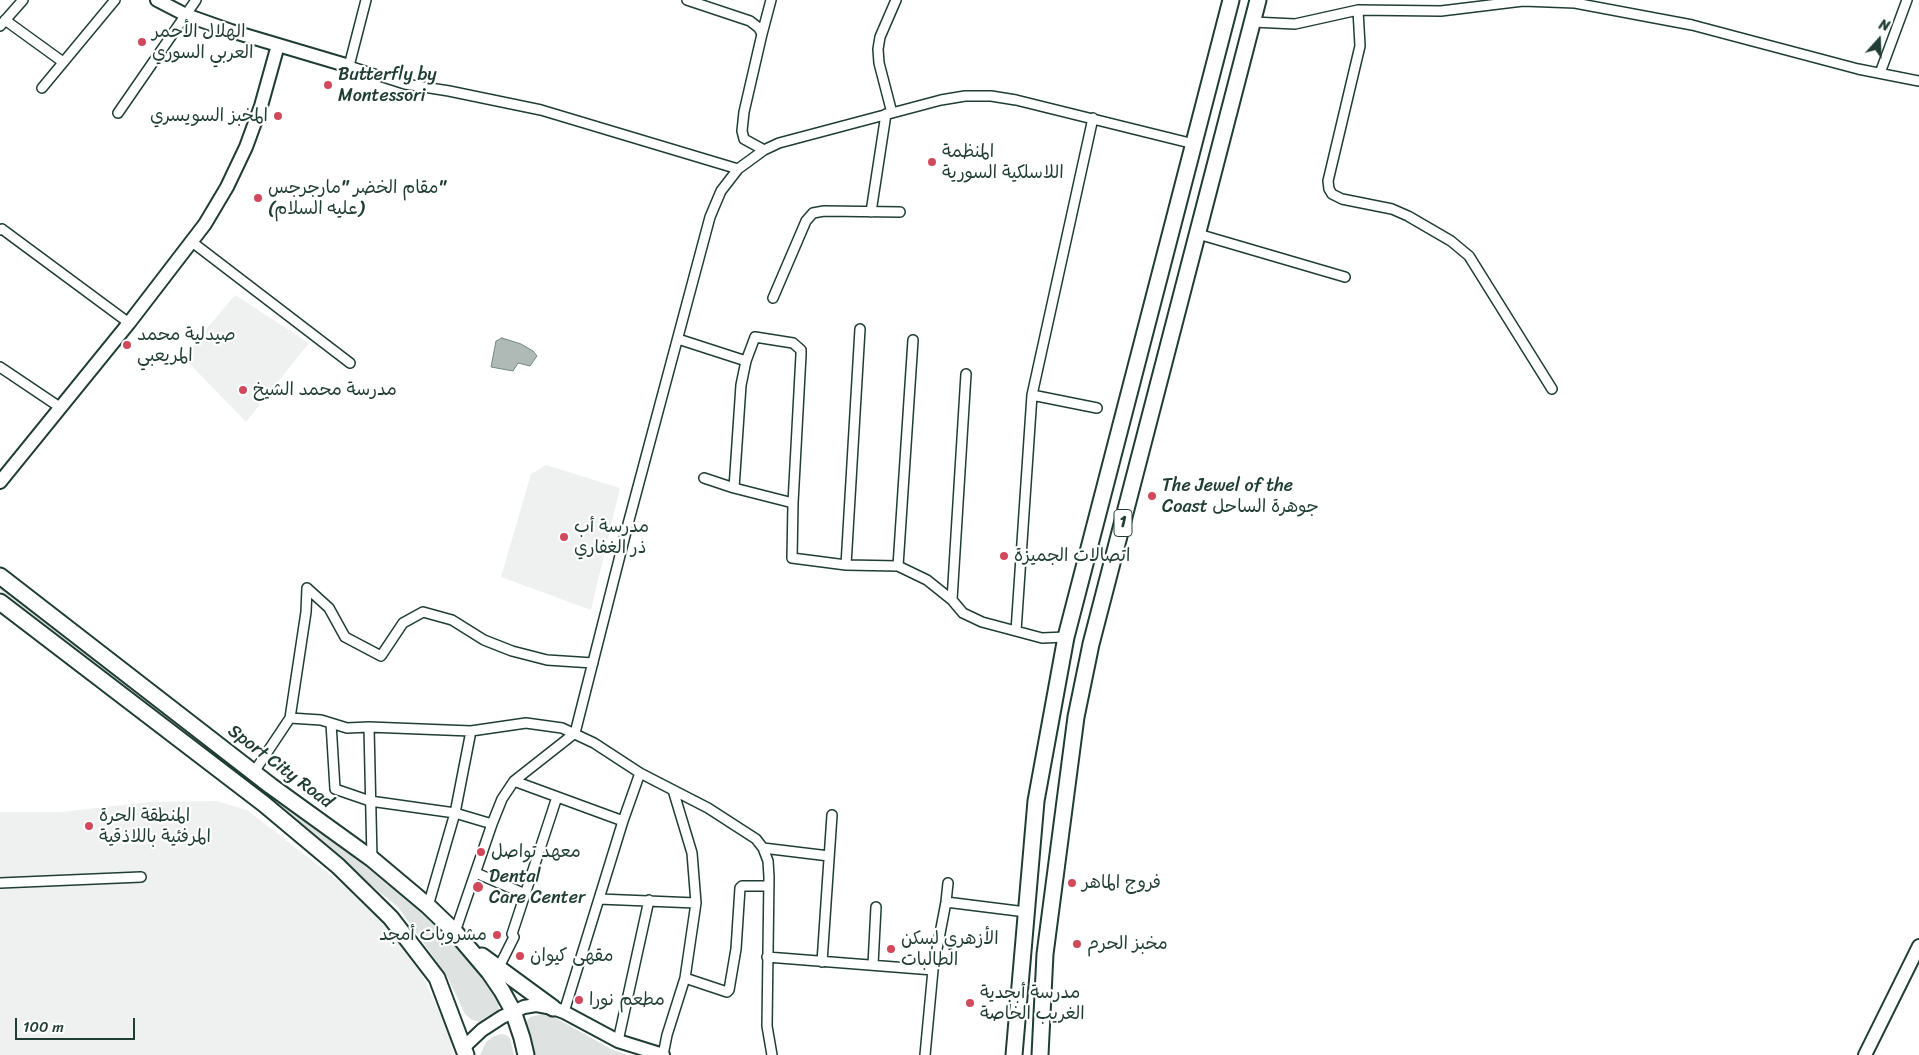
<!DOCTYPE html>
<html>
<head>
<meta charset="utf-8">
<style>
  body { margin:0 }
  #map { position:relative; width:1919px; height:1055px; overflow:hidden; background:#fff; font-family:Sriracha,sans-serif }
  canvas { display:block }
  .north { position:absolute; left:1854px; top:15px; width:50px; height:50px; -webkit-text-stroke:4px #fff; paint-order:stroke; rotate:20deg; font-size:14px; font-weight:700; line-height:20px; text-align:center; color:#1f3d34 }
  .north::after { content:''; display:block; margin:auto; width:18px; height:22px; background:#1f3d34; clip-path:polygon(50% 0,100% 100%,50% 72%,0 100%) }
  .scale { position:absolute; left:15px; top:1018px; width:120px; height:22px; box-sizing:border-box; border:2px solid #1f3d34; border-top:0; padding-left:6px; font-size:15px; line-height:18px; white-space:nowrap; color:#1f3d34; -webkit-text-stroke:4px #fff; paint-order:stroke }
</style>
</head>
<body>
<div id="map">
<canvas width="1919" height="1055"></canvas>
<div class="north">N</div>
<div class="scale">100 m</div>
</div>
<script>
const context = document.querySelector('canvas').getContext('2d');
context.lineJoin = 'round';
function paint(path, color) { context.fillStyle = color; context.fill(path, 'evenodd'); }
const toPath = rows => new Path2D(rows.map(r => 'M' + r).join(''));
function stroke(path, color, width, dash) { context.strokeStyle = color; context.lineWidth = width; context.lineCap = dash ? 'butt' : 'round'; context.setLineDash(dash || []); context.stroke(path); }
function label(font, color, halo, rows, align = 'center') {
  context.font = font + ' Sriracha,"Playpen Sans Arabic",sans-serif'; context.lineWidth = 4.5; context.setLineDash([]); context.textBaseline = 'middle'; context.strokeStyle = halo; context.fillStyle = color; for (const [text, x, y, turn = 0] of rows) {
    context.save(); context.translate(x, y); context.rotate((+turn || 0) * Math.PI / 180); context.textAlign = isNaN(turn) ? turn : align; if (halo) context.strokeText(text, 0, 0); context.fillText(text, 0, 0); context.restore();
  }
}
paint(toPath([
  [235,295,309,343,246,422,183,357],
  [546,465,620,488,591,610,501,577,531,474],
  [216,801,247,810,386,918,420,970,449,1033,454,1055,0,1055,0,812,60,812,151,802]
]), '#eef1f0');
paint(toPath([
  [0,581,236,767,235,770,230,770,0,590],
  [254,782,260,783,404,897,438,927,471,960,486,979,498,1002,499,1009,497,1015,493,1018,480,1022,472,1020,465,1014,447,976,398,907,254,791,252,787],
  [547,1013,611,1049,627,1055,530,1055,524,1038,526,1022,530,1017],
  [501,1034,506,1035,510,1038,514,1055,480,1055,486,1042,494,1036]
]), '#dee3e2');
const water = toPath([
  [502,338,521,344,533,351,537,356,530,366,518,363,513,371,491,367,496,341,502,338]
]);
paint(water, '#afbab7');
stroke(water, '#758883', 1);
const street = toPath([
  [366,0,349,66,405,84,449,91,541,110,738,169],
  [687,0,750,21,759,28,762,34,744,112,742,131,744,139,764,150],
  [1358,10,1360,46,1328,181,1329,189,1332,194,1342,199,1392,209,1408,216,1451,241,1469,256,1552,389],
  [5,20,63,62],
  [1253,22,1295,24,1358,10,1441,11,1523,1,1575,3,1692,25,1858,69,1919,81],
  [0,26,23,0],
  [762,34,771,0],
  [1880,73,1907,0],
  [42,88,115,0],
  [118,113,196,0],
  [892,113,879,63,878,49,880,37,896,0],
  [871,212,886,114],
  [0,230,2,229,129,323],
  [1198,234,1345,277],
  [192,242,350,363],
  [773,298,806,221,813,213,824,211,900,212],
  [678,339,746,361],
  [0,367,61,408],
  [1032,395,1097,408],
  [704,478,734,488,793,503,792,558,846,565,898,566,927,580,952,600,963,613,982,622,1042,638,1066,637],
  [734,488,741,385,746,361,755,337,793,343,801,350,801,355,793,503],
  [846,565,860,329],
  [898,566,913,340],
  [307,588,329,608,345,637,381,656,403,623,423,612,452,620,484,640,512,651,547,660,593,663],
  [952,600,966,374],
  [1016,631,1032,395,1093,118],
  [290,718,321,720,347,728,369,727,471,731,526,723,562,728,594,743,640,773,708,808,756,839,763,848,768,861,769,877,767,1026,772,1055],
  [331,723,335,789,370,801,455,813,492,824],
  [369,727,372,859],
  [254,772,290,718,306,612,307,588],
  [514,781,623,821],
  [763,848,829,856],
  [476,873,525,894],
  [0,883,141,877],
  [599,899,696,903],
  [946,902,1026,912],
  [428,906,455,813,471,731],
  [455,932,492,824,502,799,514,781,575,733,628,524,710,217,721,191,738,169,764,150,779,143,941,100,965,96,991,96,1016,100,1194,144],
  [767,957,933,970],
  [822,962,832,815],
  [873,965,876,907],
  [499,967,514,937,512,934,557,797],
  [685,978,727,992,729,990,736,949,740,888,742,886,769,886],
  [564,1012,623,821,640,773],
  [618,1041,649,900],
  [663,1055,667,1035,685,978,696,903,692,853,673,790],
  [925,1055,933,970,946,902,948,883]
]);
const secondary = toPath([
  [157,0,186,15,231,31,349,66],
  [0,482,129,323,205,224,227,187,246,147,261,106,278,45],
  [464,1047,482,1030,502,1017,524,1007,536,1005,553,1008,564,1012,618,1041,663,1055],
  [1865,1055,1919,946]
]);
const primary = toPath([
  [0,576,271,786,372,859,428,906,455,932,489,972,502,991,513,1011,522,1038,526,1055],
  [0,602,264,804,338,866,391,918,437,978,466,1055],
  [482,956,553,1008],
  [1014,1055,1036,801,1066,637,1231,0],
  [1040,1055,1045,954,1076,717,1091,644,1258,0]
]);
stroke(street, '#1f3d34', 12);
stroke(secondary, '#1f3d34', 16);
stroke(primary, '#1f3d34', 19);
stroke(street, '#fff', 9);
stroke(secondary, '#fff', 12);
stroke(primary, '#fff', 15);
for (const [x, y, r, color] of [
  [142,42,5,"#d1495b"],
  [328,85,5,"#d1495b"],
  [278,116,5,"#d1495b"],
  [932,162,5,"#d1495b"],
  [258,198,5,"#d1495b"],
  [127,345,5,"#d1495b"],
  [243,390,5,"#d1495b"],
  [1152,496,5,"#d1495b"],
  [564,537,5,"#d1495b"],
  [1004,556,5,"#d1495b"],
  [89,826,5,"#d1495b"],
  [481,852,5,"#d1495b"],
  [1072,883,5,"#d1495b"],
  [478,887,6,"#d1495b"],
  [497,935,5,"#d1495b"],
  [1077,944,5,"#d1495b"],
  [891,949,5,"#d1495b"],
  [520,956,5,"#d1495b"],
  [579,1000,5,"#d1495b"],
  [970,1003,5,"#d1495b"]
]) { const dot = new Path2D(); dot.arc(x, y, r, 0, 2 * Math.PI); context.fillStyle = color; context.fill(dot); stroke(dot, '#fff', 2); }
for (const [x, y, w] of [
  [1123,523,18]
]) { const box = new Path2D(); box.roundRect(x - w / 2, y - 13.5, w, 27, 4); context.fillStyle = '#fff'; context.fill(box); stroke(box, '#1f3d34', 1); }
label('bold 16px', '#1f3d34', null, [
  ["1",1123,523]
]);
label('18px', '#1f3d34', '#fff', [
  ["الهلال الأحمر",152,32],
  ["العربي السوري",152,53],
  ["Butterfly by",338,75],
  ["Montessori",338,96],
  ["المخبز السويسري",268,116,"right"],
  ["المنظمة",942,152],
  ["اللاسلكية السورية",942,173],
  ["مقام الخضر \"مارجرجس\"",268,188],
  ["(عليه السلام)",268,209],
  ["صيدلية محمد",137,335],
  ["المريعبي",137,356],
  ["مدرسة محمد الشيخ",253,390],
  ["The Jewel of the",1162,486],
  ["Coast جوهرة الساحل",1162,507],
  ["مدرسة أب",574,527],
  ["ذر الغفاري",574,548],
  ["اتصالات الجميزة",1014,556],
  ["المنطقة الحرة",99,816],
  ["المرفئية باللاذقية",99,837],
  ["معهد تواصل",491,852],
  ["Dental",489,877],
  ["Care Center",489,898],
  ["فروج الماهر",1082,883],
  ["مشروبات أمجد",487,935,"right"],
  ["الأزهري لسكن",901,939],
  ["الطالبات",901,960],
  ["مخبز الحرم",1087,944],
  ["مقهى كيوان",530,956],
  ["مدرسة أبجدية",980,993],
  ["الغريب الخاصة",980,1014],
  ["مطعم نورا",589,1000]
], 'left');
label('18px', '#1f3d34', '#fff', [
  ["Sport City Road",280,767,37]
]);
</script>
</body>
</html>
